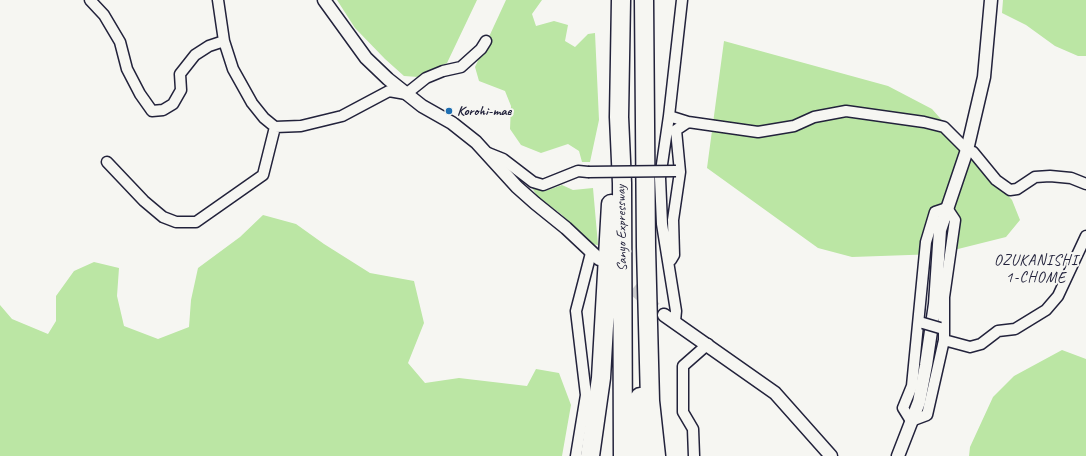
<!DOCTYPE html>
<html>
<head>
<meta charset="utf-8">
<style>
  body { margin:0 }
  canvas { display:block; background:#f6f6f2 }
</style>
</head>
<body>
<canvas width="1086" height="456"></canvas>
<script>
const context = document.querySelector('canvas').getContext('2d');
context.lineJoin = 'round';
function paint(path, color) { context.fillStyle = color; context.fill(path, 'evenodd'); }
const toPath = rows => new Path2D(rows.map(r => 'M' + r).join(''));
function stroke(path, color, width, dash) { context.strokeStyle = color; context.lineWidth = width; context.lineCap = dash ? 'butt' : 'round'; context.setLineDash(dash || []); context.stroke(path); }
function label(font, color, halo, rows, align = 'center') {
  context.font = font + ' Caveat,sans-serif'; context.lineWidth = 4; context.setLineDash([]); context.textBaseline = 'middle'; context.strokeStyle = halo; context.fillStyle = color; for (const [text, x, y, turn = 0] of rows) {
    context.save(); context.translate(x, y); context.rotate((+turn || 0) * Math.PI / 180); context.textAlign = isNaN(turn) ? turn : align; if (halo) context.strokeText(text, 0, 0); context.fillText(text, 0, 0); context.restore();
  }
}
paint(toPath([
  [337,0,477,0,447,63,418,77,404,76,385,59,355,28],
  [506,0,542,0,532,14,536,26,554,21,568,25,565,41,575,47,588,34,595,33,599,120,590,162,582,162,579,151,568,144,541,153,521,145,510,129,511,106,505,91,479,81,475,67],
  [1003,0,1086,0,1086,56,1078,56,1055,46,1026,25,1002,13],
  [724,41,888,86,932,109,1012,200,1020,220,1006,237,938,254,852,257,818,248,707,168],
  [562,185,573,190,593,188,598,245,590,244,561,214,538,197,532,188,545,191],
  [263,215,296,224,324,244,370,273,414,281,424,323,408,363,425,383,459,378,527,386,536,369,559,373,571,405,562,456,0,456,0,305,12,319,48,334,56,321,56,296,74,271,94,262,119,268,117,296,124,326,158,339,189,327,191,300,198,268,240,237],
  [1062,350,1086,359,1086,456,969,456,970,447,993,397,1014,376]
]), '#bbe6a4');
stroke(toPath([
  [619,277,664,315]
]), '#cccccd', 12, [12, 6]);
const minor = toPath([
  [90,0,104,15,120,42,127,69,140,94,152,111,163,110,173,104,181,90,180,74,195,55,209,46,224,41],
  [218,0,224,41,233,69,252,103,264,118,275,127,301,126,342,116,389,91,406,94,426,78,443,71,461,67,481,49,486,41],
  [669,116,688,122,758,132,794,126,814,117,846,111,924,122,944,127,967,150,973,152,996,180,1010,190,1017,189,1035,177,1050,176,1071,178,1086,184],
  [488,153,503,159,533,182,543,185,578,171,588,172],
  [107,162,144,201,163,217,176,222,196,222,263,175,275,127],
  [947,208,955,220,944,297,944,340,927,415,911,421,903,408,912,386,926,242,935,212,947,208],
  [671,260,674,255,673,220,680,172,676,130,688,122],
  [675,321,676,311,662,224,660,178,669,116,682,0],
  [944,340,970,347,981,344,998,331,1015,329,1046,310,1058,296,1086,236],
  [576,456,586,395,576,311,591,253],
  [694,456,693,429,683,412,683,366,708,344]
]);
const tertiary = toPath([
  [324,0,366,58,388,79,422,106,452,123,476,142,517,187,535,203,566,228,599,259],
  [664,315,775,393,831,456],
  [898,456,919,402,926,365,935,304,940,230,967,150,984,77,991,0]
]);
const motorway = toPath([
  [621,0,619,117,622,183,623,456],
  [644,0,646,247,650,401,656,456],
  [640,397,640,456],
  [590,456,601,378,611,204]
]);
stroke(minor, '#22223b', 13);
stroke(tertiary, '#22223b', 15);
stroke(motorway, '#22223b', 21);
stroke(minor, '#f6f6f2', 10);
stroke(tertiary, '#f6f6f2', 12);
stroke(motorway, '#f6f6f2', 18);
const minorBridge = toPath([
  [588,172,676,171],
  [923,323,940,328]
]);
stroke(minorBridge, '#22223b', 13, []);
stroke(minorBridge, '#f6f6f2', 10);
for (const [x, y, r, color] of [
  [449,111,4,"#1f6fb2"]
]) { const dot = new Path2D(); dot.arc(x, y, r, 0, 2 * Math.PI); context.fillStyle = color; context.fill(dot); stroke(dot, '#f6f6f2', 1.5); }
label('bold 14px', '#22223b', '#f6f6f2', [
  ["Korohi-mae",457,111]
], 'left');
label('14px', '#22223b', '#f6f6f2', [
  ["Sanyo Expressway",622,228,-91]
]);
context.letterSpacing = '1px';
label('15px', '#22223b', '#f6f6f2', [
  ["OZUKANISHI",1036,261],
  ["1-CHOME",1036,278]
]);
context.letterSpacing = '0px';
</script>
</body>
</html>
